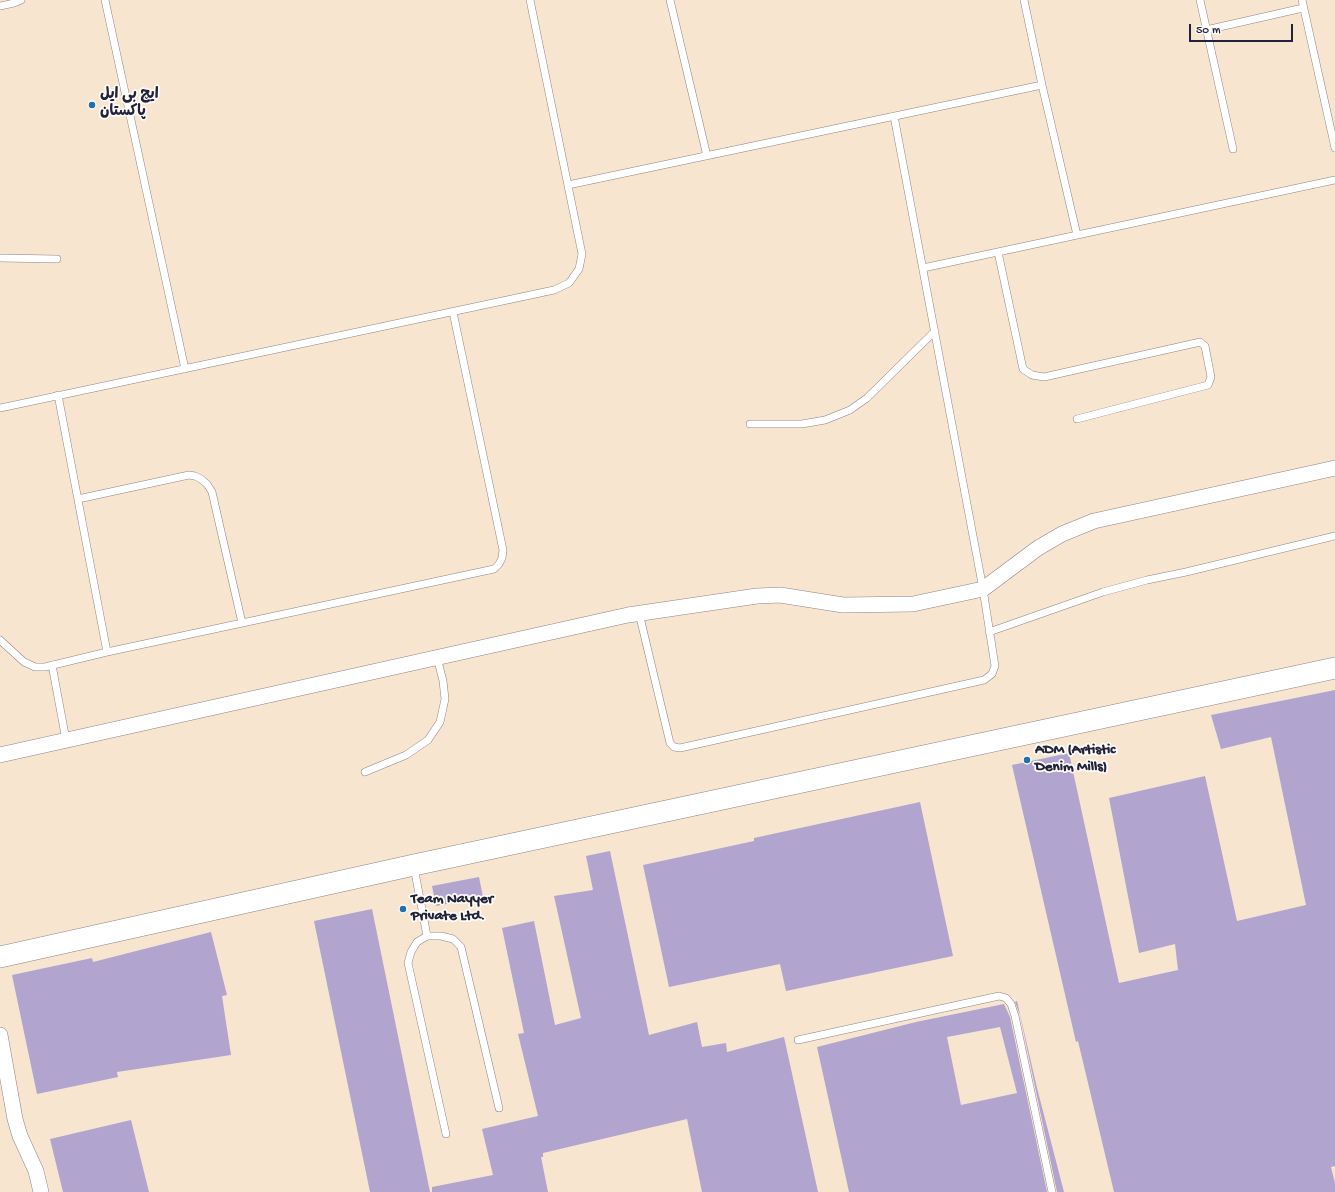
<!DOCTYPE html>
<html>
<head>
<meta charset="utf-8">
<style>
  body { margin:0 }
  #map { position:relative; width:1335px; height:1192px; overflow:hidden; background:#f7e5cf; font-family:"Gochi Hand",sans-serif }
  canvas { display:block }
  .scale { position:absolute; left:1189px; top:24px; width:104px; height:18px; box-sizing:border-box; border:2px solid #22223b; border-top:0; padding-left:5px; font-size:12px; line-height:14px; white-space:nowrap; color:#22223b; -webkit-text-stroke:3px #fdfcf7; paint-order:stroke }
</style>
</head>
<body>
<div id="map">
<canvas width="1335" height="1192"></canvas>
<div class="scale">50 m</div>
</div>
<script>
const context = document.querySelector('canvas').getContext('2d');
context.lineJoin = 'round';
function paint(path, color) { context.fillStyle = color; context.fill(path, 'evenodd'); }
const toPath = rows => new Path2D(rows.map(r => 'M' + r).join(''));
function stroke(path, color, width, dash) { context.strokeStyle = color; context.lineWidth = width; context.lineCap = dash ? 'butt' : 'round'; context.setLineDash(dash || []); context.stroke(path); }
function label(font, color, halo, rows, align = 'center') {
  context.font = font + ' "Gochi Hand","Playpen Sans Arabic",sans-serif'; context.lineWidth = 3.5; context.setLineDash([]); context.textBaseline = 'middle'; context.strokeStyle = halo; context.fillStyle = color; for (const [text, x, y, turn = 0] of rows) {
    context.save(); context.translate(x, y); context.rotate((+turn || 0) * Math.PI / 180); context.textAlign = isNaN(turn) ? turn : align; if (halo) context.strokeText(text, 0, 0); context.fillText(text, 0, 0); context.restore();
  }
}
paint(toPath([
  [1335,690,1335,1166,1331,1167,1335,1183,1335,1192,1114,1192,1078,1041,1076,1042,1012,765,1069,753,1119,983,1178,970,1175,944,1139,953,1109,798,1205,776,1237,921,1306,905,1271,737,1221,749,1211,715],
  [920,802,953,956,786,991,780,964,669,987,643,865,754,841,754,838],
  [610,851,649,1035,697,1022,702,1047,726,1043,727,1052,784,1037,818,1192,702,1192,687,1119,543,1153,543,1157,541,1157,548,1192,432,1192,432,1187,493,1175,482,1129,538,1116,518,1034,524,1033,502,928,534,921,555,1025,581,1018,554,896,593,890,586,856],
  [479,877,483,897,436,906,432,886],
  [372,909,430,1192,370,1192,314,921],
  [211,932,227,995,222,996,231,1055,117,1072,118,1077,37,1094,12,975,92,958,93,962],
  [1017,1001,1037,1088,1064,1192,1057,1192,1020,1015,1015,1002],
  [1004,1004,1010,1017,1047,1192,849,1192,817,1047,916,1022],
  [1000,1027,1017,1093,961,1105,947,1037],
  [131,1120,149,1192,63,1192,50,1139]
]), '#b1a4cf');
const lane = toPath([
  [105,0,185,369],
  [670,0,707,156],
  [1024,0,1042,85,1077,235],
  [1200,0,1233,149],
  [1302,0,1335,148],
  [0,6,14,3,21,0],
  [1206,30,1303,8],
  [568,185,1042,85],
  [998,252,1023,369,1032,375,1044,377,1196,343,1200,342,1205,346,1211,377,1208,385,1077,419],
  [0,258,57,259],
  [923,268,1335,180],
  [58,395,107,652],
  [0,408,554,290,569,283,579,269,582,254,530,0],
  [750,424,802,424,825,420,850,410,867,398,935,331],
  [78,499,189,475,195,476,201,479,207,484,212,492,242,623],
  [639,613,670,743,674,747,680,748,984,680,992,674,995,666,983,589,894,116],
  [989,632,1103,592,1147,580,1186,572,1335,536],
  [0,640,24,662,35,667,45,667,107,652,494,569,499,564,502,558,503,550,453,312],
  [52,665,66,740],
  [365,772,406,755,428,740,440,722,445,699,443,681,437,657],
  [414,867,427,936,417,942,411,952,408,963,446,1134],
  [427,936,441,936,453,939,461,947,499,1108],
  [798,1040,999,996,1006,998,1011,1004,1015,1016,1052,1192]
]);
const street = toPath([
  [0,755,628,615,757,596,780,595,843,605,913,604,983,589,1038,548,1062,534,1094,521,1335,468],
  [0,1035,15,1119,20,1136,36,1171,41,1192]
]);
const secondary = toPath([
  [0,957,414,865,1335,668]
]);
stroke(lane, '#8c8485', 8);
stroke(street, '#8c8485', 16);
stroke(secondary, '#8c8485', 22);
stroke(lane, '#fff', 7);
stroke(street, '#fff', 15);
stroke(secondary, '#fff', 21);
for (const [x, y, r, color] of [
  [92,105,4,"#1f6fb2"],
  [1027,760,4,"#1f6fb2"],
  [403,909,4,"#1f6fb2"]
]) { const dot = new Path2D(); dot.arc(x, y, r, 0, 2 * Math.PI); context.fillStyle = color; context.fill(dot); stroke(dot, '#fdfcf7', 1.5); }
label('bold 15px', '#22223b', '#fdfcf7', [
  ["ایچ بی ایل",100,96],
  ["پاکستان",100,113],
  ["ADM (Artistic",1035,751],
  ["Denim Mills)",1035,768],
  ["Team Nayyer",411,900],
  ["Private Ltd.",411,917]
], 'left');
</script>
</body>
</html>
